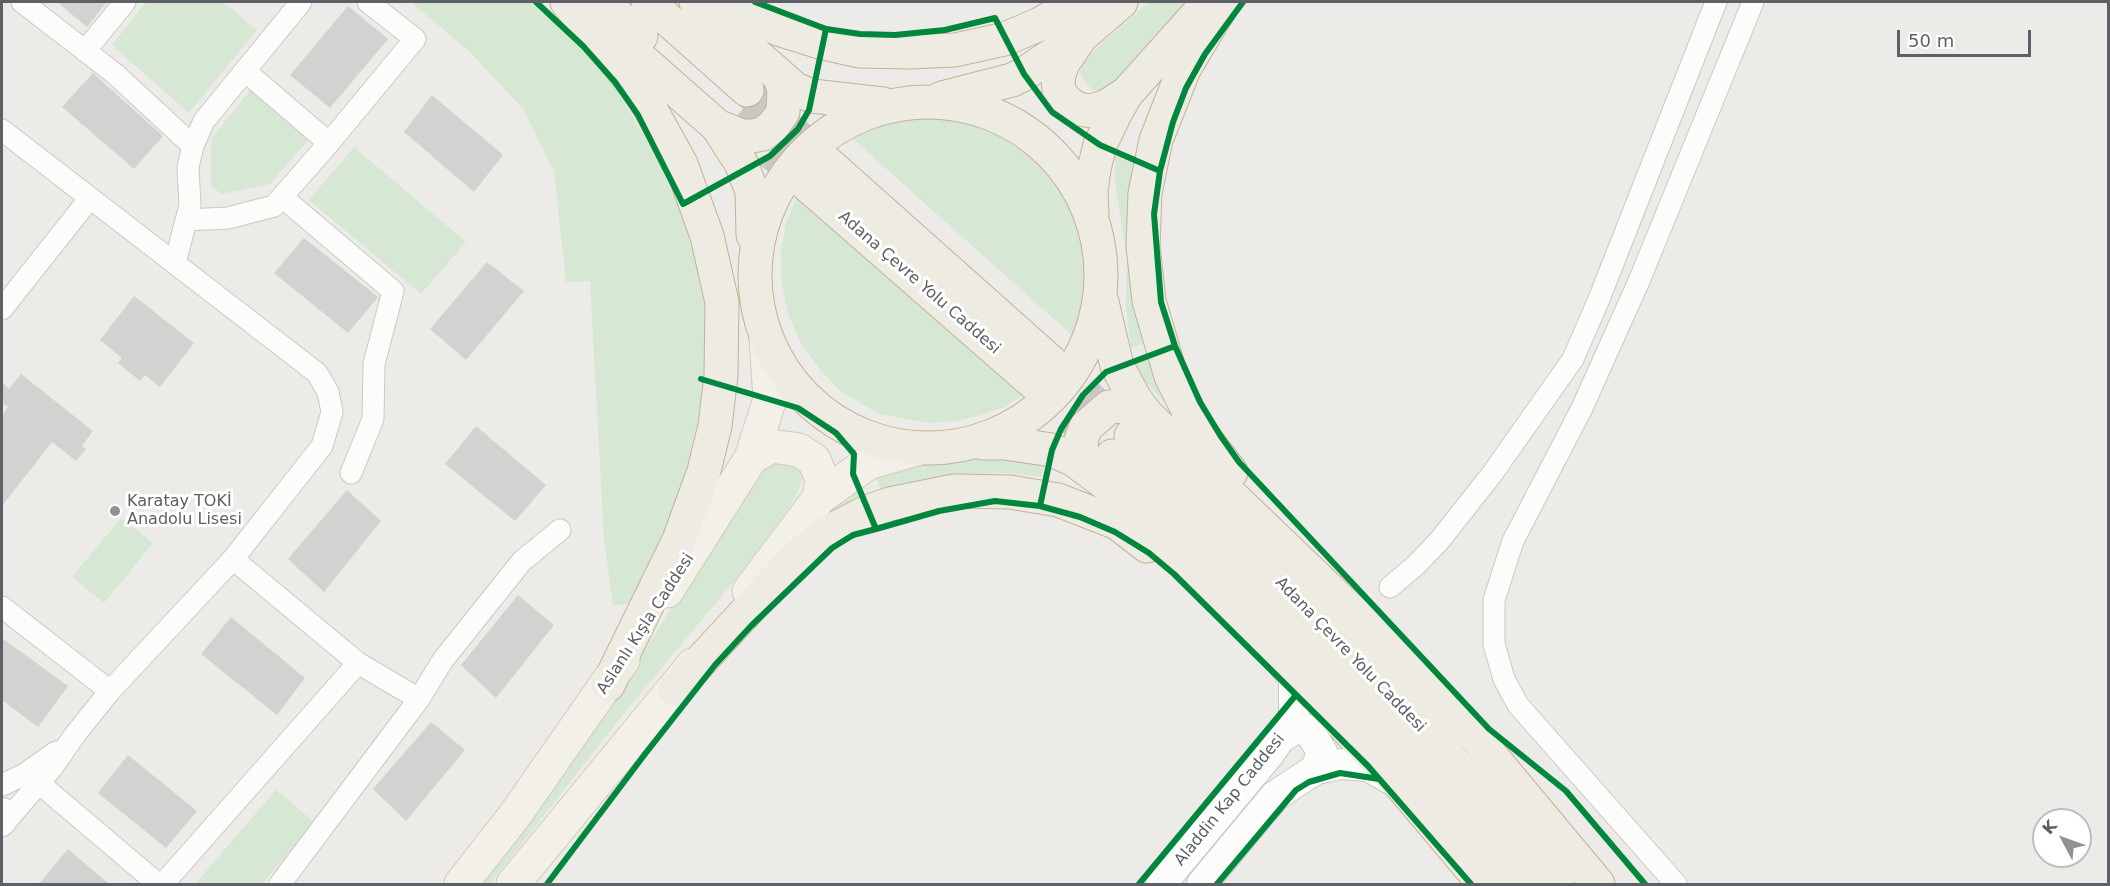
<!DOCTYPE html>
<html>
<head>
<meta charset="utf-8">
<style>
  body { margin:0 }
  #map { position:relative; width:2110px; height:886px; overflow:hidden; background:#ecebe7; font-family:"DejaVu Sans",sans-serif }
  canvas { display:block }
  .frame { position:absolute; inset:0; border:3px solid #5d6065; pointer-events:none }
  .north { position:absolute; left:2032px; top:808px; width:60px; height:60px; box-sizing:border-box; background:#fff; border:2px solid #bebfc1; border-radius:50%; rotate:311deg; font-size:16px; font-weight:700; line-height:24px; text-align:center; color:#5d6065 }
  .north::after { content:''; display:block; margin:auto; width:21px; height:27px; background:#8f9192; clip-path:polygon(50% 0,100% 100%,50% 72%,0 100%) }
  .scale { position:absolute; left:1897px; top:30px; width:134px; height:27px; box-sizing:border-box; border:3px solid #5d6065; border-top:0; padding-left:8px; font-size:18px; line-height:21px; white-space:nowrap; color:#5d6065; -webkit-text-stroke:4px #fff; paint-order:stroke }
</style>
</head>
<body>
<div id="map">
<canvas width="2110" height="886"></canvas>
<div class="frame"></div>
<div class="north">K</div>
<div class="scale">50 m</div>
</div>
<script>
const context = document.querySelector('canvas').getContext('2d');
context.lineJoin = 'round';
function paint(path, color) { context.fillStyle = color; context.fill(path, 'evenodd'); }
const toPath = rows => new Path2D(rows.map(r => 'M' + r).join(''));
function stroke(path, color, width, dash) { context.strokeStyle = color; context.lineWidth = width; context.lineCap = dash ? 'butt' : 'round'; context.setLineDash(dash || []); context.stroke(path); }
function label(font, color, halo, rows, align = 'center') {
  context.font = font + ' "DejaVu Sans",sans-serif'; context.lineWidth = 6; context.setLineDash([]); context.textBaseline = 'middle'; context.strokeStyle = halo; context.fillStyle = color; for (const [text, x, y, turn = 0] of rows) {
    context.save(); context.translate(x, y); context.rotate((+turn || 0) * Math.PI / 180); context.textAlign = isNaN(turn) ? turn : align; if (halo) context.strokeText(text, 0, 0); context.fillText(text, 0, 0); context.restore();
  }
}
paint(toPath([
  [146,2,223,2,257,30,189,113,112,45],
  [411,2,530,2,576,43,615,87,658,159,689,231,706,300,706,363,696,441,662,541,629,603,613,606,604,539,590,281,566,282,554,171,524,110,471,53],
  [1149,2,1193,2,1122,80,1098,92,1092,90,1080,74,1082,61],
  [251,89,310,138,270,184,222,194,211,186,211,139],
  [942,111,976,115,1007,128,1031,143,1052,165,1071,191,1084,220,1090,253,1091,283,1086,311,1075,338,853,139,869,129,914,113],
  [354,147,466,242,421,294,309,200],
  [1115,156,1144,166,1158,338,1131,348,1126,306,1127,259,1115,182],
  [797,196,1024,394,1005,407,984,414,957,421,929,423,879,414,840,391,819,368,800,342,788,314,781,281,781,251,786,223],
  [1160,354,1190,430,1146,382,1135,363],
  [1049,452,1041,477,1005,473,956,474,918,480,882,491,873,472,908,462,950,462,993,453],
  [787,453,804,474,799,490,786,512,739,575,629,707,490,884,476,884,632,671,759,467],
  [858,483,864,498,819,524,826,510],
  [121,518,153,543,104,603,72,577],
  [276,790,314,822,262,884,195,884]
]), '#d6e7d3');
paint(toPath([
  [57,2,107,2,87,27],
  [348,6,388,39,330,108,290,75],
  [93,73,163,136,134,169,62,107],
  [432,95,503,155,474,192,404,132],
  [304,238,378,297,348,333,274,273],
  [487,262,524,291,466,360,430,329],
  [134,296,194,343,160,387,145,375,140,381,118,363,122,358,100,340],
  [21,374,93,431,82,446,86,449,76,461,52,442,2,506,2,416,8,407,2,402,2,382,9,389],
  [476,426,546,485,515,521,445,464],
  [347,490,381,521,324,592,288,559],
  [518,595,554,625,496,698,461,665],
  [231,617,305,678,277,715,201,654],
  [2,638,68,686,38,727,2,700],
  [431,722,465,750,406,821,373,789],
  [128,755,197,811,166,848,98,793],
  [68,849,110,885,38,885]
]), '#d3d2d0');
stroke(toPath([
  [747,90,823,159],
  [734,119,804,182],
  [1051,362,1131,436],
  [1035,384,1112,456]
]), '#c8c8c6', 33, [33, 16]);
const street = toPath([
  [22,2,114,73,193,146],
  [85,51,125,2],
  [245,71,329,143],
  [2,130,317,373,328,392,332,412,322,446,233,559,110,691,74,736,52,768,2,826],
  [282,197,393,291,374,364,373,419,351,473],
  [186,220,228,218,274,206,329,143,415,39,368,2],
  [175,263,190,205,188,167,193,146,204,121,301,2],
  [2,309,90,198],
  [1390,587,1416,565,1439,541,1492,474,1573,359,1599,299,1716,2],
  [2,607,110,691],
  [358,663,419,699],
  [40,784,158,884],
  [2,785,23,775,56,752],
  [163,884,358,663,233,559],
  [280,884,419,699,443,660,522,561,560,530],
  [1676,884,1518,705,1504,679,1494,644,1494,600,1513,541,1582,408,1639,281,1753,2]
]);
const secondary = toPath([
  [1282,737,1293,730,1303,728,1310,732,1322,752,1316,769],
  [2,813,2,820],
  [1161,884,1269,754,1294,718,1294,679,1282,663],
  [1202,884,1275,796,1316,769,1341,764,1368,766,1396,782]
]);
const primary = toPath([
  [751,458,772,446,799,450,814,460,822,479,819,498],
  [667,591,751,458,770,399,766,338],
  [749,591,819,498,868,463,917,449],
  [461,884,515,815,623,660],
  [513,884,693,665]
]);
const highway = toPath([
  [567,2,641,92,681,164,707,236,722,302,721,376,715,426,704,471,679,540,608,685],
  [602,2,641,36],
  [648,2,747,90],
  [696,2,795,89,812,96,883,104],
  [723,2,778,29,823,43,859,51,909,52,955,50,1005,39,1040,24,1078,2],
  [1224,2,1184,69,1156,140,1145,193,1143,246,1149,301,1171,376,1197,428,1231,472],
  [608,30,717,126,741,163,752,191,753,235],
  [1078,41,1063,63,1058,78,1059,92,1066,101,1077,109,1092,111,1107,106,1127,93],
  [942,98,1012,80,1024,74,1085,33,1121,2],
  '755 275a173 173 0 1 1 346 0a173 173 0 1 1-346 0Z',
  [717,126,742,136,752,136,763,134,773,126,783,112,784,89,780,78,772,69],
  [823,159,1051,362],
  [804,182,1035,384],
  [1092,214,1091,191,1094,169,1100,145,1116,112,1127,93,1205,6],
  [1102,302,1117,366,1135,399,1147,415,1363,622,1478,740,1598,884],
  [1131,436,1312,612,1454,763,1558,884],
  [983,443,1005,443,1052,450,1074,460,1109,486,1271,649,1399,783,1484,884],
  [1112,456,1321,663,1476,829,1522,884],
  [1095,475,1082,452,1081,440,1086,427,1109,407,1122,406,1147,415],
  [675,689,793,561,824,534,869,511,890,504,954,491,1010,492,1058,500,1117,523,1147,546]
]);
stroke(street, '#c9c9c9', 23);
stroke(secondary, '#c8c8c8', 32);
stroke(primary, '#d2cab7', 35);
stroke(highway, '#c2b397', 35);
stroke(street, '#fcfcfb', 21);
stroke(secondary, '#fcfcfb', 30);
stroke(primary, '#f2f0e9', 33);
stroke(highway, '#eeebe2', 33);
stroke(toPath([
  [536,2,583,46,615,82,638,115,683,204,770,156,798,129,809,110,826,29],
  [755,2,826,29,860,34,895,35,945,30,995,18,1024,74,1052,112,1100,145,1160,171,1154,214,1161,302,1175,346,1200,402,1220,435,1239,462,1489,729,1566,791,1645,884],
  [1160,171,1173,122,1186,88,1205,54,1243,2],
  [701,379,798,408,836,433,854,454,853,474,876,529,939,511,995,501,1040,506,1080,517,1115,532,1149,553,1174,574,1368,766,1471,884],
  [1040,506,1052,450,1061,429,1083,395,1106,372,1175,346],
  [547,884,645,754,715,665,751,626,832,548,853,535,876,529],
  [1139,884,1296,695],
  [1217,884,1296,790,1309,782,1340,773,1379,779]
]), '#00873e', 6);
for (const [x, y, r, color] of [
  [115,511,6,"#8f9192"]
]) { const dot = new Path2D(); dot.arc(x, y, r, 0, 2 * Math.PI); context.fillStyle = color; context.fill(dot); stroke(dot, '#fff', 2); }
label('16px', '#5d6065', '#fff', [
  ["Adana Çevre Yolu Caddesi",919,283,41],
  ["Aslanlı Kışla Caddesi",646,624,-57],
  ["Adana Çevre Yolu Caddesi",1350,655,46],
  ["Aladdin Kap Caddesi",1230,800,-51]
]);
label('16px', '#5d6065', '#fff', [
  ["Karatay TOKİ",127,502],
  ["Anadolu Lisesi",127,520]
], 'left');
</script>
</body>
</html>
